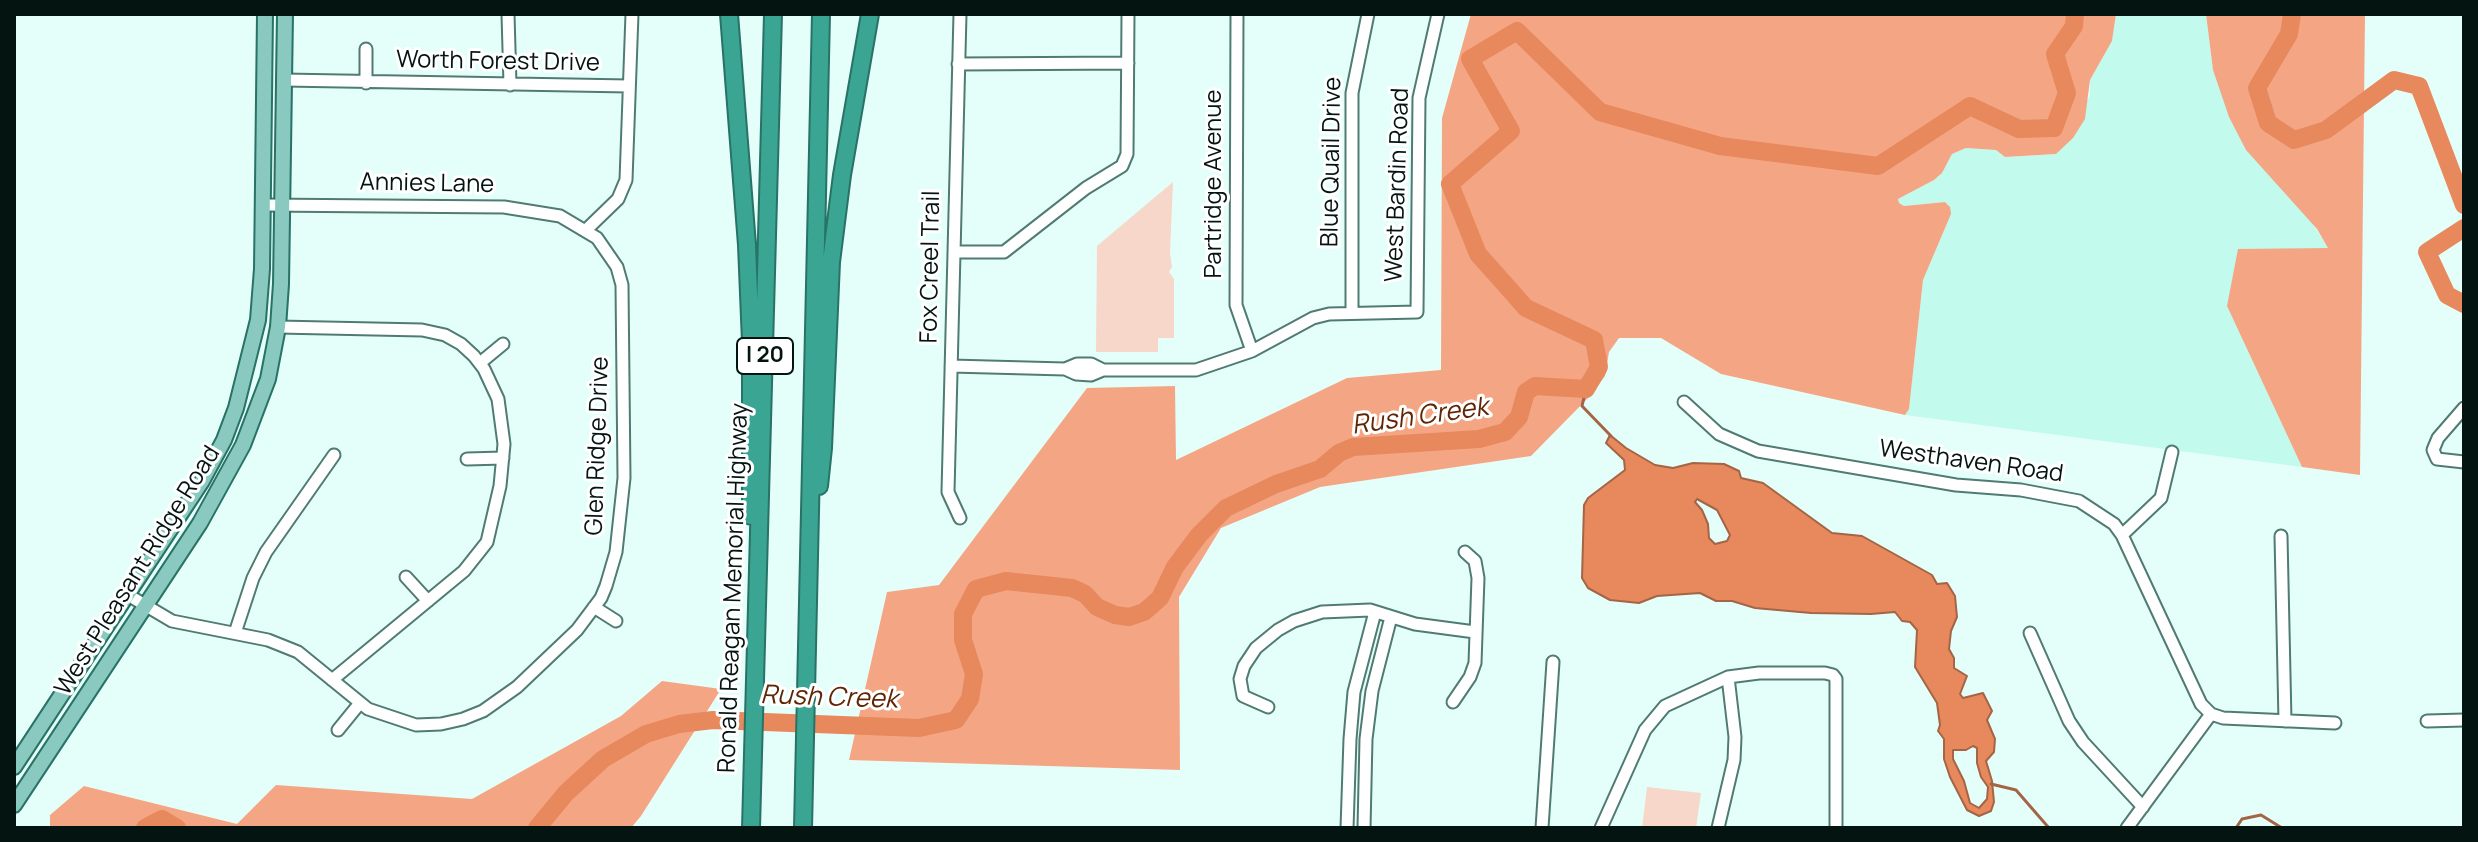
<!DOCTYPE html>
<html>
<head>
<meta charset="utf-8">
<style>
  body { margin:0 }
  #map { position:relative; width:2478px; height:842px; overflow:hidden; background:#e4fff9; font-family:Manrope,sans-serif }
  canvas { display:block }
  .frame { position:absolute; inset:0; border:16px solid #041411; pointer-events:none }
</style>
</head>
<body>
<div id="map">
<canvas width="2478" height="842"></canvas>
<div class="frame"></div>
</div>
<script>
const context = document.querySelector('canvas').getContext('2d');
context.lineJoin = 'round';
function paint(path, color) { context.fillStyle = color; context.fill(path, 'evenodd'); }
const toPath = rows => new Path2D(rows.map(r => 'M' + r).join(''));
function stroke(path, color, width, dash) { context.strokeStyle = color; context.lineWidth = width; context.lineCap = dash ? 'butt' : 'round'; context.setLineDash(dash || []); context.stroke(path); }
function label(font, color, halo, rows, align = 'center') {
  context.font = font + ' Manrope,sans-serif'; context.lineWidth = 6; context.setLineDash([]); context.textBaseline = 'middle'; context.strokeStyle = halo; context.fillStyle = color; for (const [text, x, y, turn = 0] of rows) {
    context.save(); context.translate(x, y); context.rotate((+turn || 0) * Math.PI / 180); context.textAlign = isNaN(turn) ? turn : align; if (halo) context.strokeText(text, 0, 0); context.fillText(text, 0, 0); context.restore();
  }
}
paint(toPath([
  [2116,14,2206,14,2213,70,2329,249,2227,306,2302,467,1905,415,1909,409,1923,280,1951,214,1945,202,1904,206,1899,203,1898,199,1934,180,1942,173,1952,154,1966,148,1996,150,2005,157,2056,154,2090,96,2090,80,2112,41]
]), '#c2faee');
paint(toPath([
  [1173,182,1170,253,1172,267,1169,272,1174,279,1174,338,1158,338,1158,352,1096,352,1097,246],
  [1647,787,1701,793,1696,828,1642,828]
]), '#f6d7c9');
paint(toPath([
  [1471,14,2116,14,2112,41,2090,80,2085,119,2073,138,2056,154,2005,157,1996,150,1966,148,1952,154,1942,173,1934,180,1898,199,1899,203,1904,206,1945,202,1950,207,1951,214,1923,280,1909,409,1905,415,1721,374,1661,338,1619,338,1609,352,1605,376,1590,396,1531,456,1320,487,1221,528,1179,597,1180,770,849,760,887,592,939,585,1087,388,1175,386,1176,460,1347,378,1441,370,1442,118],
  [2206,14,2365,14,2360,475,2302,467,2227,306,2238,249,2328,248,2317,229,2246,150,2229,117,2213,70],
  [662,681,721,689,641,816,631,828,50,828,50,815,84,786,237,824,276,785,472,799,621,716]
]), '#f4a684');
const water = toPath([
  [1610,435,1626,448,1655,465,1673,468,1693,463,1724,464,1739,471,1741,478,1763,483,1832,533,1862,536,1932,575,1937,584,1947,583,1955,596,1957,617,1951,631,1949,649,1954,658,1954,668,1967,676,1960,694,1963,698,1983,693,1992,711,1987,720,1995,739,1994,752,1986,761,1992,781,1994,802,1991,811,1979,816,1967,810,1950,777,1944,759,1944,739,1938,731,1940,725,1937,703,1915,667,1917,630,1910,622,1902,621,1895,612,1871,614,1811,613,1755,608,1732,601,1716,601,1700,593,1657,596,1639,603,1610,600,1588,588,1582,578,1584,505,1588,498,1625,470,1624,460,1606,443,1610,435],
  [1697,499,1717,510,1730,535,1727,541,1715,544,1709,538,1708,524,1702,510,1695,502,1697,499],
  [1973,746,1977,748,1977,763,1981,777,1988,787,1987,799,1979,808,1970,803,1964,781,1953,759,1953,750,1966,750,1973,746]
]);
paint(water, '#e7885d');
stroke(water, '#a36546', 2);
stroke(toPath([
  [1586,389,1582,406,1611,436],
  [1991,784,2016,790,2049,828],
  [2236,828,2242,819,2261,815,2282,828]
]), '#a36546', 3);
stroke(toPath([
  [2292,14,2289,34,2257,88,2268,123,2294,140,2326,130,2394,80,2419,86,2464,205],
  [2464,228,2427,252,2447,295,2464,304],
  [145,828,162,819,177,828],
  [537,828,566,793,603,759,646,734,679,724,713,720,919,728,956,720,970,699,974,674,963,640,963,614,976,589,1006,581,1072,588,1085,594,1097,607,1115,615,1129,617,1144,612,1160,598,1175,567,1199,535,1226,508,1276,484,1320,469,1339,453,1353,447,1479,439,1505,432,1519,417,1526,392,1535,386,1586,389,1599,367,1594,340,1526,308,1478,254,1450,184,1511,131,1470,59,1517,31,1600,112,1720,146,1878,166,1970,106,2019,129,2054,128,2067,93,2055,54,2074,26,2075,14]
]), '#e7885d', 18);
const minor = toPath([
  [508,14,510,85],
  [960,14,948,492,960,518],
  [1237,14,1236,305,1252,351],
  [366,49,366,83],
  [958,64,1128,63],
  [284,80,629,86],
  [586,230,618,199,626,180,632,14],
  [954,252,1004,252,1086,188,1122,166,1127,154,1128,14],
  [1352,312,1352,93,1368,14],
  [278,327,422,330,445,335,461,344,474,356,484,369,498,399,504,444,500,486,487,542,464,571,332,680],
  [480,363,503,344],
  [951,366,1065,369,1077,364,1091,364,1103,370],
  [1065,369,1076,374,1091,375,1103,370,1196,370,1252,351,1313,318,1329,314,1417,312,1419,98,1438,14],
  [1684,402,1719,434,1758,451,1956,485,2021,490,2079,501,2114,524,2122,535,2201,704,2211,714,2223,718,2335,723],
  [2464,408,2438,438,2433,450,2437,459,2464,462],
  [467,459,503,458],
  [2122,535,2161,498,2172,452],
  [2281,536,2285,721],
  [406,577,428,601],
  [128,595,172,621,268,640,298,652,368,709,416,725,441,724,463,719,483,711,517,687,577,630,601,598,606,586,616,552,624,478,622,285,617,267,597,238,560,216,504,207,263,205],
  [594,607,616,621],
  [235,633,253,578,266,552,334,455],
  [2030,633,2069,721,2083,742,2143,807],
  [1453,702,1470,677,1475,663,1478,578,1475,561,1465,552],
  [1268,707,1243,696,1240,679,1244,666,1256,648,1278,630,1294,621,1322,612,1370,610,1415,624,1475,632],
  [2427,721,2464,720],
  [338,730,360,703],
  [1347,828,1350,739,1354,692,1375,612],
  [1364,828,1366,739,1372,691,1391,617],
  [1542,828,1553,662],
  [1601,828,1645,730,1665,706,1728,677,1759,673,1825,673,1833,675,1836,679,1836,828],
  [1718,828,1734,760,1735,737,1728,677],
  [2127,828,2211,714]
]);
const major = toPath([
  [14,767,202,481,224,440,236,408,258,320,262,269,265,14],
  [14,805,200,523,243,445,268,379,278,327,281,284,285,14]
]);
const highway = toPath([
  [729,14,747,245,751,342,751,516],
  [819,486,823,448,831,262,842,175,870,14],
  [751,828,773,14],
  [803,828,821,14]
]);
stroke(minor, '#507b72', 15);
stroke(major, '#287266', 18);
stroke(highway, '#287266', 20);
stroke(minor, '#fff', 11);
stroke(major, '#89c9bf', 14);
stroke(highway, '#3ba594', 16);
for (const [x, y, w] of [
  [765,356,56]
]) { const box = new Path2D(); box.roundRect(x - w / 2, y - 18, w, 36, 6); context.fillStyle = '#fff'; context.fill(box); stroke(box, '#041411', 2); }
label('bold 22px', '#041411', null, [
  ["I 20",765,356]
]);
label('24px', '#041411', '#fff', [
  ["Worth Forest Drive",498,62,1],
  ["Blue Quail Drive",1332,162,-89],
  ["Annies Lane",427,184,1],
  ["Partridge Avenue",1214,184,-90],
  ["West Bardin Road",1398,185,-88],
  ["Fox Creel Trail",931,267,-89],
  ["Glen Ridge Drive",598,446,-88],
  ["Westhaven Road",1971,462,8],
  ["West Pleasant Ridge Road",138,571,-58],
  ["Ronald Reagan Memorial Highway",734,588,-88]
]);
label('italic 26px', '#602504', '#fff', [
  ["Rush Creek",1420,417,-8],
  ["Rush Creek",829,698,2]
]);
</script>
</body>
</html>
